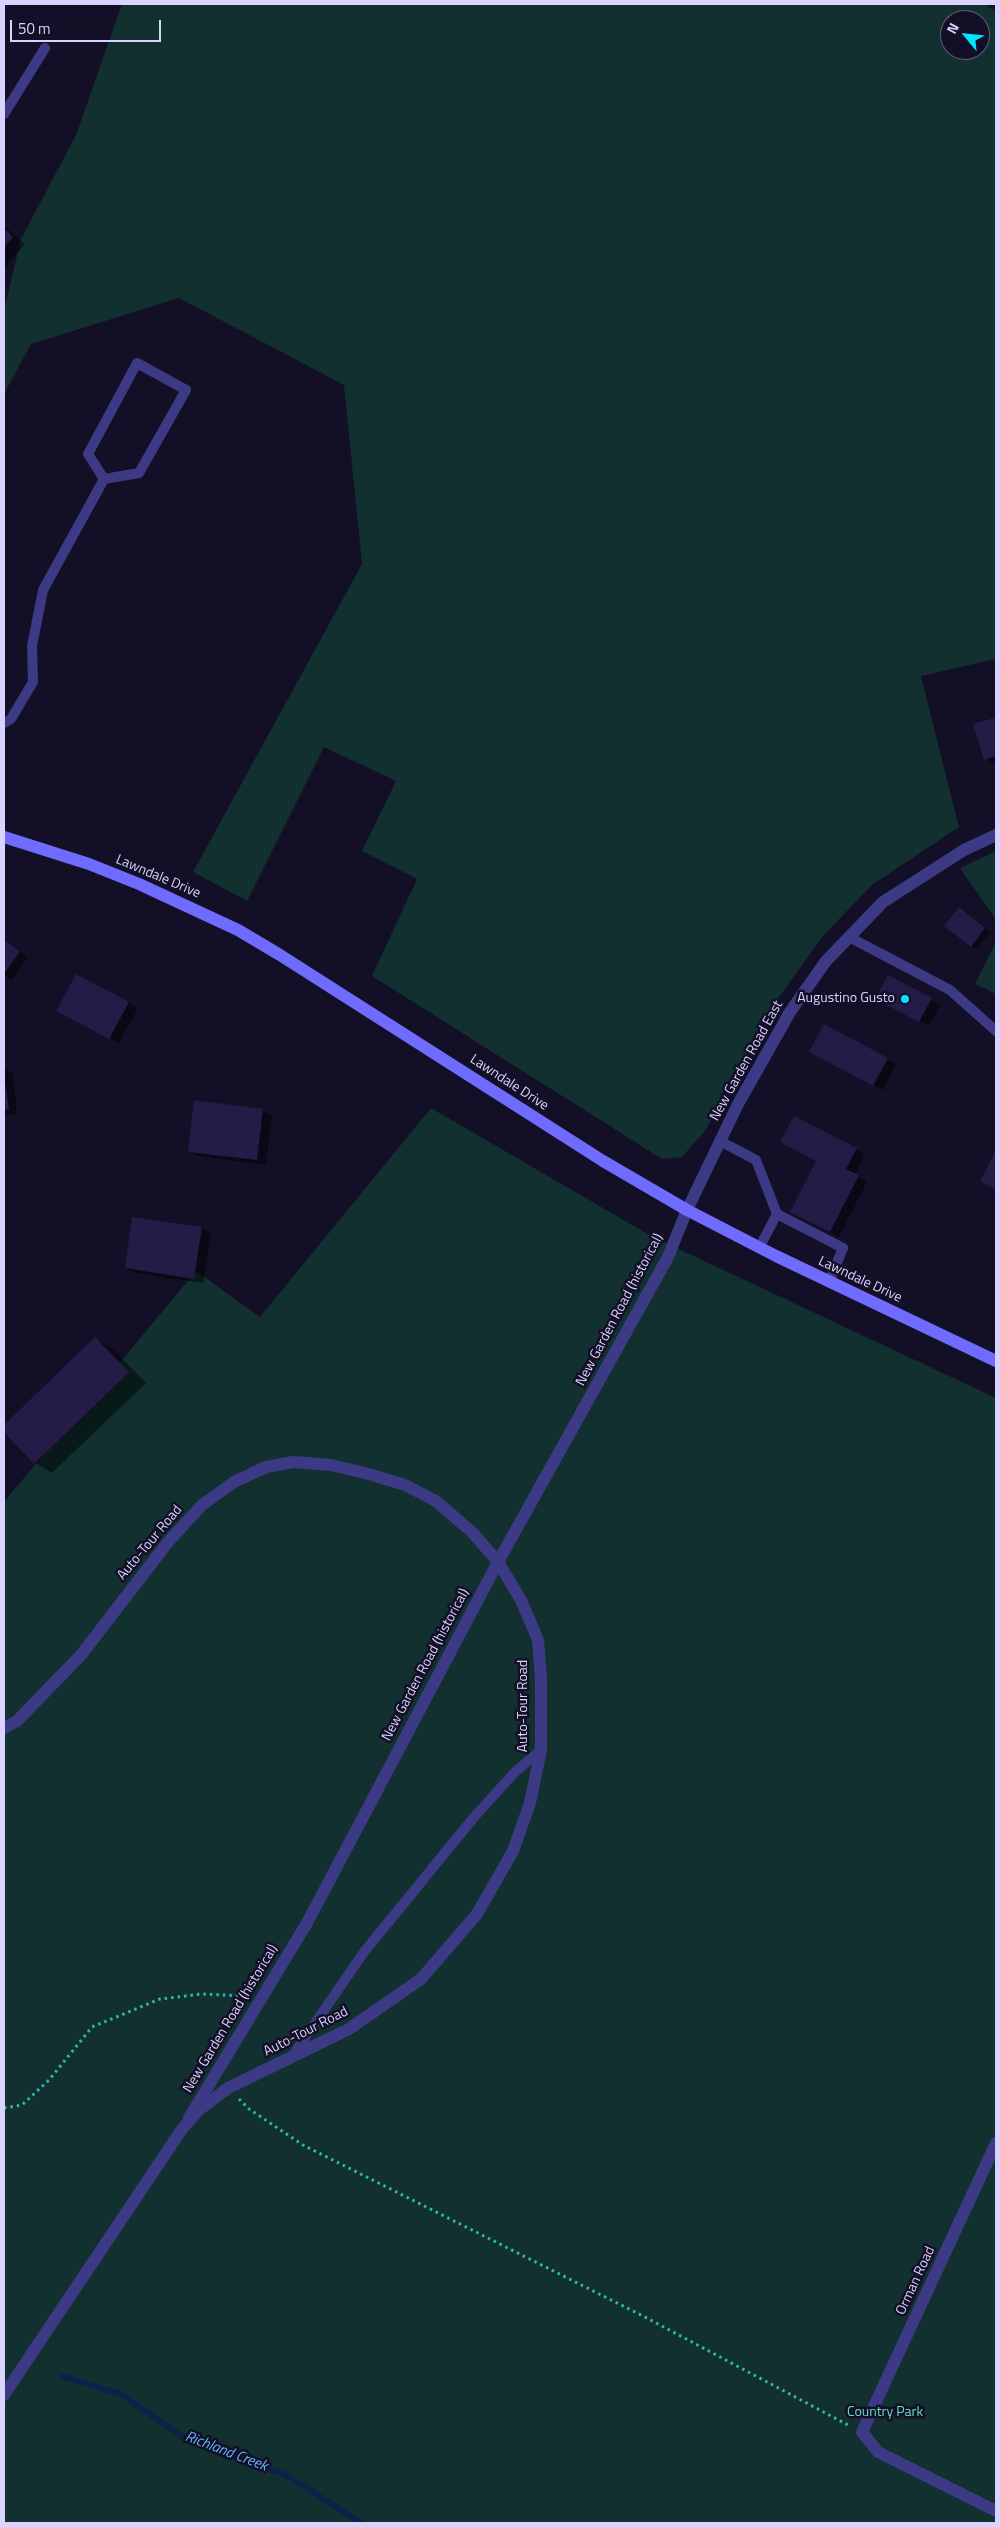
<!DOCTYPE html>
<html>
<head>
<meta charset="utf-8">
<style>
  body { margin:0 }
  #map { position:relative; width:1000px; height:2527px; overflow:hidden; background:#130f26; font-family:"Titillium Web",sans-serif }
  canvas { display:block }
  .frame { position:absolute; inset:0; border:5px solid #d9d4ff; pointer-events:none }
  .north { position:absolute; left:940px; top:10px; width:50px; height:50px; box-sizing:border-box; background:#130f26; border:1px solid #625e7d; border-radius:50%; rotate:298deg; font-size:14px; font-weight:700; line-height:20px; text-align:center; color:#d9d4ff }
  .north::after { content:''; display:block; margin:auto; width:18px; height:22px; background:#00e5ff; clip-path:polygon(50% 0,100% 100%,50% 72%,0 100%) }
  .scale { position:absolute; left:10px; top:20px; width:151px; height:22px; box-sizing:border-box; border:2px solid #d9d4ff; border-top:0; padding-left:6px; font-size:15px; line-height:18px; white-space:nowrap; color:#d9d4ff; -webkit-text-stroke:4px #130f26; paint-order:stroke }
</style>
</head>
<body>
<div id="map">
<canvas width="1000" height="2527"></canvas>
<div class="frame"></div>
<div class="north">N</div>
<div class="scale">50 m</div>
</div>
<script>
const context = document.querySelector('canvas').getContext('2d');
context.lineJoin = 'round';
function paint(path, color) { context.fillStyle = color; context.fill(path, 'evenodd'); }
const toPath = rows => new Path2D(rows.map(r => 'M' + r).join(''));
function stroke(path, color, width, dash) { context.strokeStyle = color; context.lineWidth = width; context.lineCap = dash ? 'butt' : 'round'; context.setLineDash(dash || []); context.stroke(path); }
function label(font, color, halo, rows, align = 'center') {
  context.font = font + ' "Titillium Web",sans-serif'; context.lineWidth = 5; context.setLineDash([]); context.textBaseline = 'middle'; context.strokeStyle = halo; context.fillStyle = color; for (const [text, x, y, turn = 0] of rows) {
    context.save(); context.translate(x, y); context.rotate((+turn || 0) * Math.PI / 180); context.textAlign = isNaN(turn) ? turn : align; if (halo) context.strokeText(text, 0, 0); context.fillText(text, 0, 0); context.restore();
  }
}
paint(toPath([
  [122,4,984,4,996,10,996,659,921,676,959,827,872,885,822,937,772,1007,705,1131,682,1157,662,1159,372,976,417,879,362,851,396,781,324,747,247,901,193,872,362,564,344,385,179,298,31,344,4,394,4,310,21,239,76,135],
  [950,20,980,20,980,50,950,50],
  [996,851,996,920,960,868],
  [996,942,996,994,975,984],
  [431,1108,651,1236,996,1398,996,2523,4,2523,4,1502,196,1271,260,1317]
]), '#12302f');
paint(toPath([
  [4,226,25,244,4,269],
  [994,719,996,720,996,761,991,762,986,759],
  [965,912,990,932,977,949,972,946],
  [4,940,28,957,12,980,4,975],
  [77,976,138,1008,119,1043,67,1016],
  [888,977,940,1005,929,1026,886,1004],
  [820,1056,887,1059,896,1064,883,1090],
  [4,1068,13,1074,17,1114,4,1115],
  [195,1102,263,1110,272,1115,266,1165,198,1156,189,1151],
  [856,1149,865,1154,855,1175,867,1182,839,1237,800,1217],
  [202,1228,211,1234,203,1283,135,1273,126,1267],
  [95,1339,113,1349,146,1383,52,1473,35,1463,4,1431,4,1427]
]), '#0007');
stroke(toPath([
  [61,2376,121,2394,186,2439,286,2475,361,2523]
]), '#0c2248', 6);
paint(toPath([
  [4,228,13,237,4,248],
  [994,718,996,724,996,756,984,760,973,724],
  [959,907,985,928,971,947,944,926],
  [4,940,20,951,4,974],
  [76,974,129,1002,109,1039,56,1011],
  [888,975,932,998,919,1022,875,999],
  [824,1024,888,1058,873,1086,809,1052],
  [4,1075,9,1109,4,1110],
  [194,1100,263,1109,257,1160,188,1152],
  [794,1116,857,1148,846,1169,859,1175,830,1232,790,1212,816,1161,780,1142],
  [996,1150,996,1190,980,1181],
  [132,1217,202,1227,194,1279,125,1268],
  [95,1337,129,1372,34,1464,4,1432,4,1425]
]), '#241b47');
stroke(toPath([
  [239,2099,249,2109,303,2145,643,2316,848,2425],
  [4,2108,22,2105,49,2080,92,2027,160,1999,202,1994,245,1996]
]), '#2fb8b0', 3, [2.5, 4]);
stroke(toPath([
  [4,114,45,48],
  [137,363,186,390,139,473,104,479,88,454,137,363],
  [4,723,11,719,33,682,32,646,43,590,104,479],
  [849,937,950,990,996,1031],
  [720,1141,756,1160,777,1214],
  [759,1248,777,1214,843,1248,829,1282],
  [291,2058,364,1952,475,1816,515,1772,541,1750]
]), '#3d3a85', 10);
stroke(toPath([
  [189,2118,307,1923,498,1562,668,1257,687,1210]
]), '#3d3a85', 12);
stroke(toPath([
  [687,1210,738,1104,790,1012,826,961,883,902,964,850,996,835],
  [4,1728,17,1721,81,1655,168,1542,202,1505,234,1482,266,1467,293,1462,331,1465,365,1473,405,1485,436,1501,473,1533,498,1562,521,1600,538,1640,541,1679,541,1750,530,1803,513,1851,477,1914,421,1979,349,2029,228,2088,199,2110,182,2129,166,2153,4,2395],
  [996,2143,862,2432,878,2452,996,2511]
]), '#3d3a85', 12);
stroke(toPath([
  [4,837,89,864,139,884,238,930,280,955,603,1161,687,1210,776,1256,996,1361]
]), '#6f6bff', 12);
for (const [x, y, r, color] of [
  [905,999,5,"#00e5ff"]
]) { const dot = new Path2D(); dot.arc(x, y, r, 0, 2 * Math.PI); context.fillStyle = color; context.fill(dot); stroke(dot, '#130f26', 2); }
label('14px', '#d9d4ff', '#130f26', [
  ["Lawndale Drive",158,877,23],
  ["New Garden Road East",747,1061,-61],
  ["Lawndale Drive",509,1083,33],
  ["Lawndale Drive",860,1280,25],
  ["New Garden Road (historical)",620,1310,-62],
  ["Auto-Tour Road",150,1543,-50],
  ["New Garden Road (historical)",426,1665,-62],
  ["Auto-Tour Road",524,1706,-90],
  ["New Garden Road (historical)",231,2019,-59],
  ["Auto-Tour Road",306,2032,-27],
  ["Orman Road",916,2281,-65]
]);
label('14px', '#d9d4ff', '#130f26', [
  ["Augustino Gusto",895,999]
], 'right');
label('14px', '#5fe0c0', '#130f26', [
  ["Country Park",885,2413]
]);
label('italic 15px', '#62b6ff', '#130f26', [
  ["Richland Creek",226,2452,21]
]);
</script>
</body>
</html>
